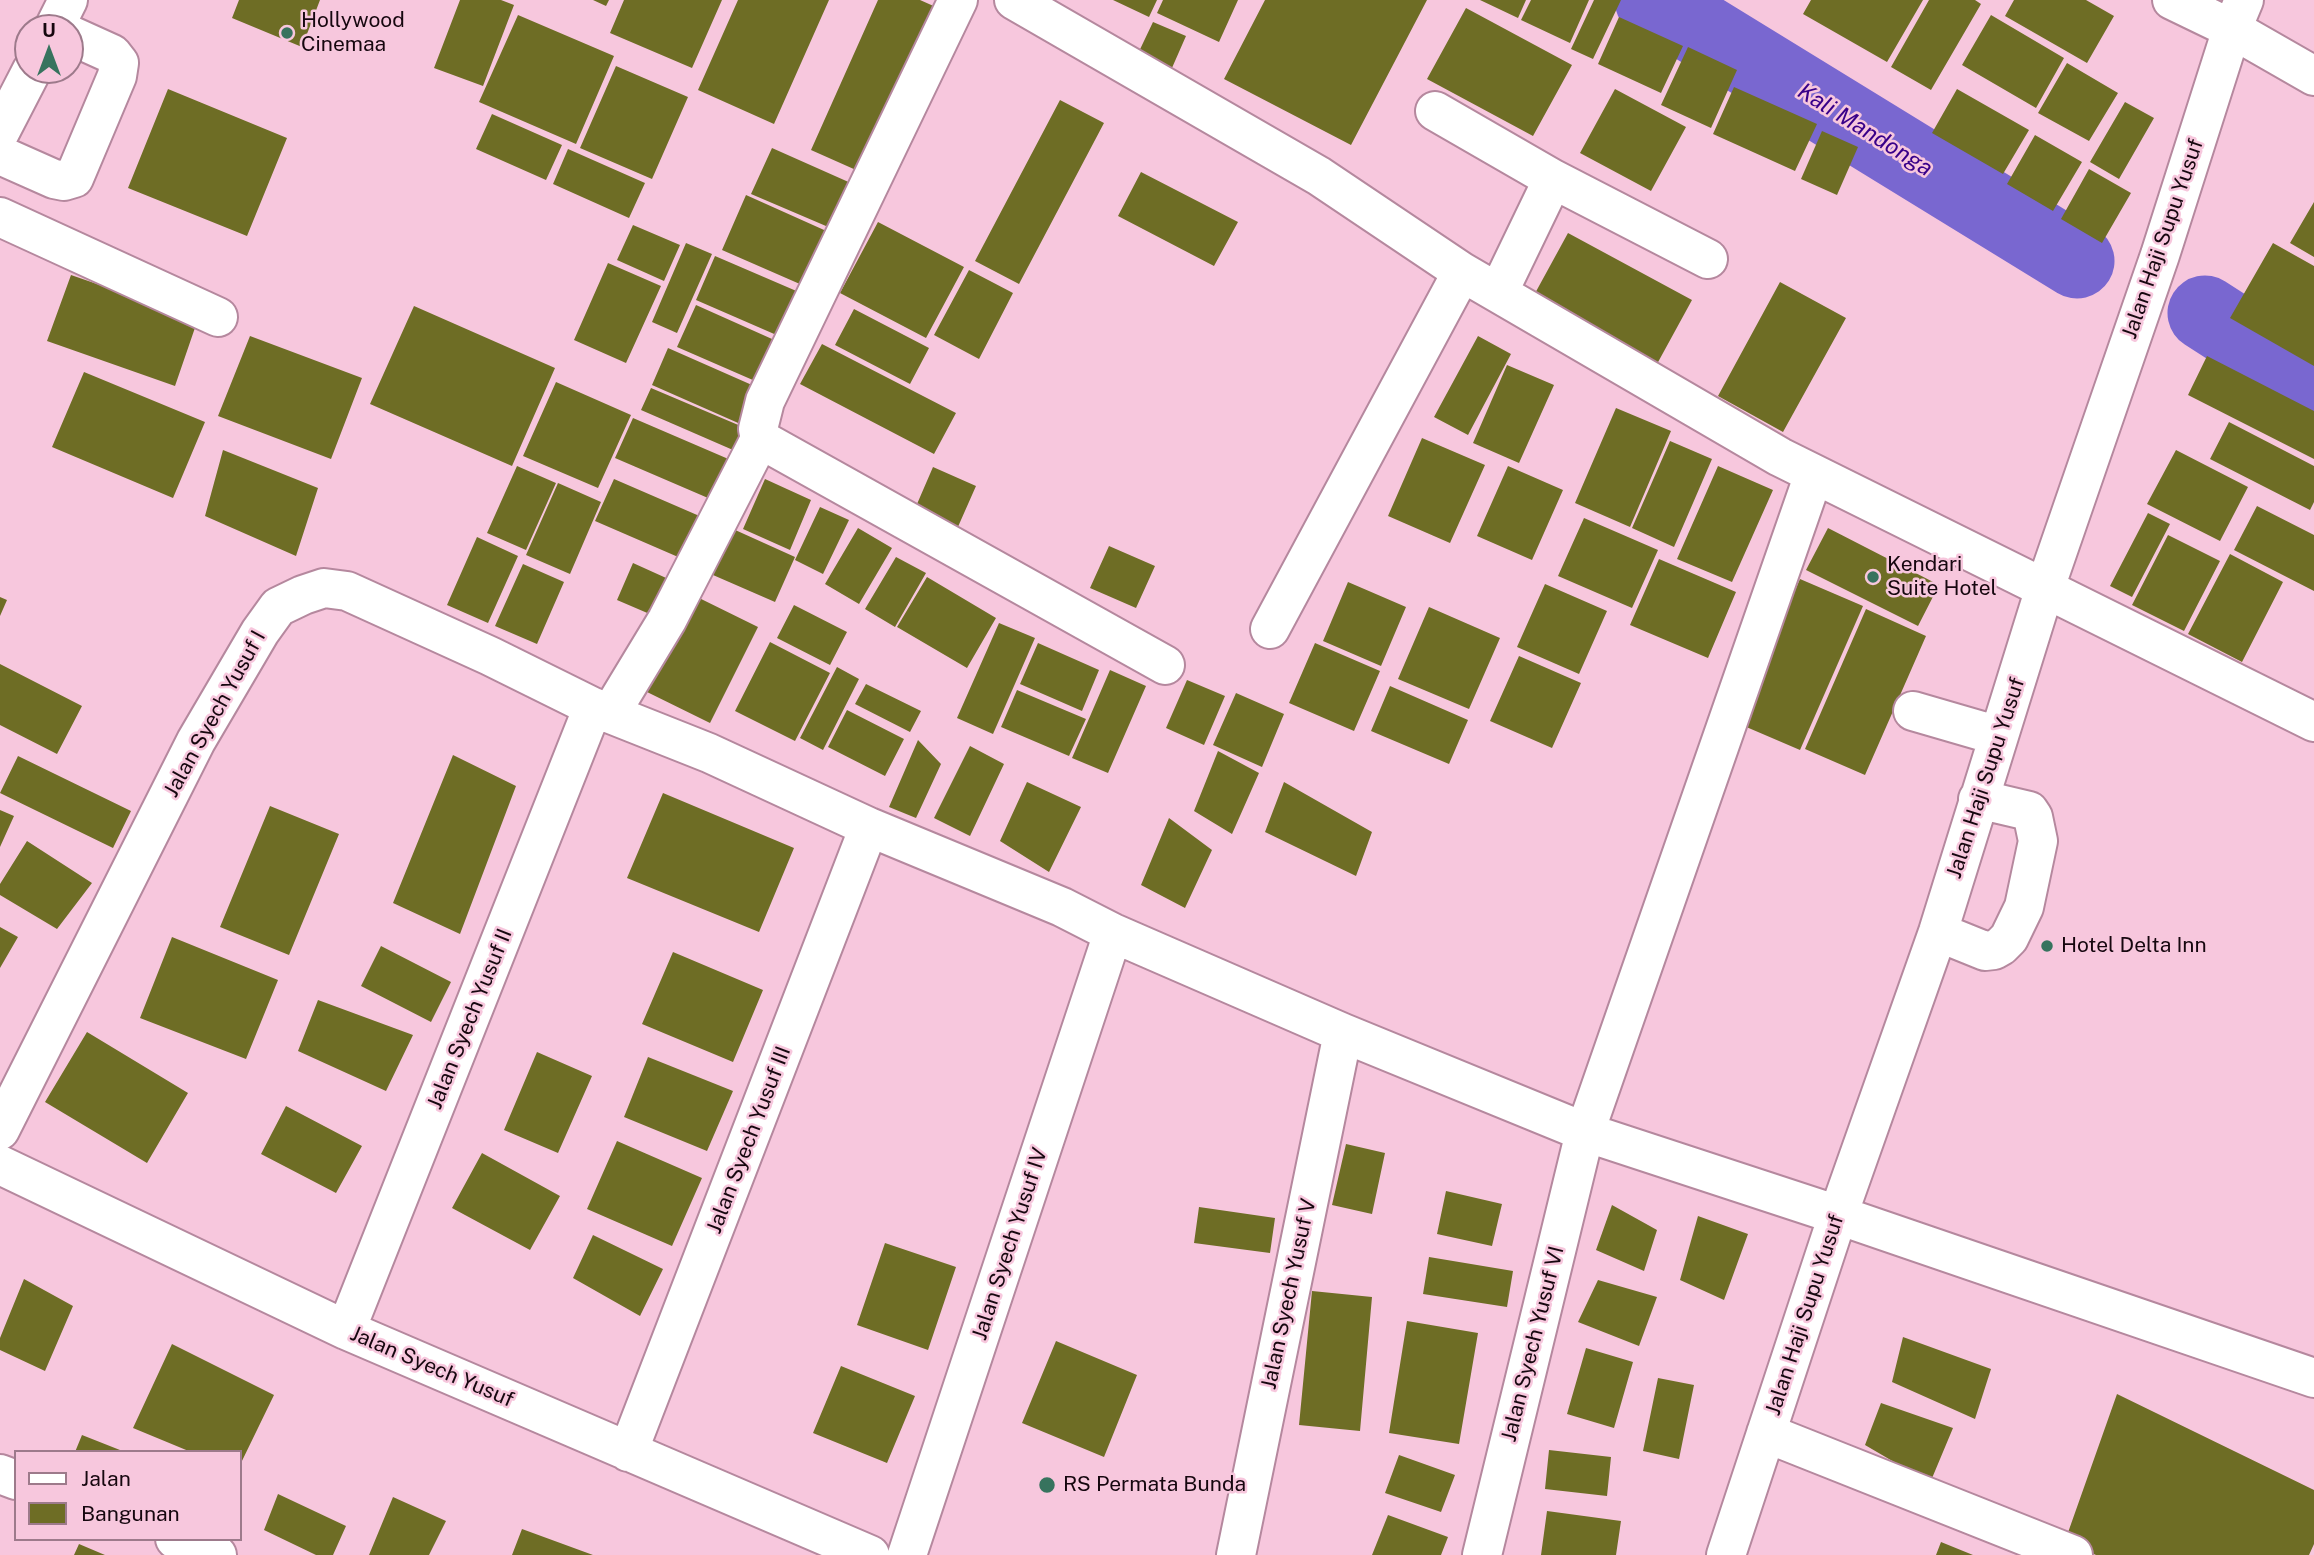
<!DOCTYPE html>
<html>
<head>
<meta charset="utf-8">
<style>
  body { margin:0 }
  #map { position:relative; width:2314px; height:1555px; overflow:hidden; background:#f7c7dd; font-family:"Public Sans",sans-serif }
  canvas { display:block }
  .legend { position:absolute; left:14px; top:1450px; width:228px; height:91px; box-sizing:border-box; background:#f7c7dd; border:2px solid #9d7a8b; margin:0; padding:9px 12px; list-style:none; font-size:21px; color:#16070f }
  .legend li { display:flex; align-items:center; gap:14px; height:35px }
  .legend b { width:35px; border:2px solid #9d7a8b }
  .north { position:absolute; left:14px; top:14px; width:70px; height:70px; box-sizing:border-box; background:#f7c7dd; border:2px solid #9d7a8b; border-radius:50%; rotate:0deg; font-size:19px; font-weight:700; line-height:28px; text-align:center; color:#16070f }
  .north::after { content:''; display:block; margin:auto; width:24px; height:32px; background:#37735e; clip-path:polygon(50% 0,100% 100%,50% 72%,0 100%) }
</style>
</head>
<body>
<div id="map">
<canvas width="2314" height="1555"></canvas>
<ul class="legend">
<li><b style="height:9px;background:#fff"></b>Jalan</li>
<li><b style="height:19px;background:#6e6d25"></b>Bangunan</li>
</ul>
<div class="north">U</div>
</div>
<script>
const context = document.querySelector('canvas').getContext('2d');
context.lineJoin = 'round';
const toPath = rows => new Path2D(rows.map(r => 'M' + r).join(''));
function stroke(path, color, width, dash) { context.strokeStyle = color; context.lineWidth = width; context.lineCap = dash ? 'butt' : 'round'; context.setLineDash(dash || []); context.stroke(path); }
function paint(path, color) { context.fillStyle = color; context.fill(path, 'evenodd'); }
function label(font, color, halo, rows, align = 'center') {
  context.font = font + ' "Public Sans",sans-serif'; context.lineWidth = 5; context.setLineDash([]); context.textBaseline = 'middle'; context.strokeStyle = halo; context.fillStyle = color; for (const [text, x, y, turn = 0] of rows) {
    context.save(); context.translate(x, y); context.rotate((+turn || 0) * Math.PI / 180); context.textAlign = isNaN(turn) ? turn : align; if (halo) context.strokeText(text, 0, 0); context.fillText(text, 0, 0); context.restore();
  }
}
stroke(toPath([
  [1652,0,2077,261],
  [2205,313,2314,383]
]), '#7967d0', 75);
paint(toPath([
  [239,0,320,0,302,47,232,18],
  [460,0,501,0,514,5,483,86,434,68],
  [593,0,609,0,606,6],
  [624,0,722,0,692,68,610,33],
  [738,0,829,0,774,124,698,90],
  [878,0,920,0,938,8,865,174,811,150],
  [1113,0,1157,0,1149,17],
  [1163,0,1238,0,1219,42,1157,13],
  [1265,0,1427,0,1351,145,1224,79],
  [1480,0,1526,0,1518,18],
  [1531,0,1589,0,1570,43,1521,20],
  [1594,0,1621,0,1593,59,1571,49],
  [1811,0,1923,0,1887,62,1803,14],
  [1929,0,1975,0,1981,4,1931,90,1891,67],
  [2014,0,2086,0,2114,16,2087,63,2005,16],
  [1466,8,1572,65,1533,136,1427,79],
  [518,15,614,56,576,144,479,102],
  [1991,15,2064,58,2036,108,1962,65],
  [1619,17,1683,46,1661,93,1598,64],
  [1153,22,1186,36,1168,77,1134,62],
  [1688,47,1737,70,1711,128,1661,105],
  [2067,63,2118,93,2089,141,2038,113],
  [616,66,688,97,652,179,580,148],
  [1734,87,1817,124,1795,171,1713,134],
  [168,89,287,138,247,236,128,188],
  [1615,89,1686,127,1651,191,1580,153],
  [1957,89,2029,130,2003,174,1932,133],
  [1060,100,1104,123,1019,284,975,261],
  [2125,102,2154,118,2119,179,2090,162],
  [492,114,562,145,546,180,476,149],
  [1822,131,1858,147,1837,195,1801,179],
  [2035,135,2082,162,2053,211,2007,184],
  [772,148,853,184,833,229,751,194],
  [568,149,645,183,629,218,553,184],
  [2089,169,2131,193,2102,243,2061,219],
  [1141,172,1238,222,1214,266,1118,216],
  [746,195,833,234,809,288,722,250],
  [2314,202,2314,257,2290,243],
  [878,222,964,267,926,338,840,293],
  [633,225,680,245,664,281,617,260],
  [1568,233,1692,300,1657,364,1533,297],
  [686,243,712,254,677,333,652,322],
  [2273,243,2314,266,2314,366,2230,318],
  [715,256,808,296,788,340,696,300],
  [608,263,661,286,626,363,574,340],
  [969,270,1013,293,979,359,934,335],
  [71,275,198,319,175,386,47,341],
  [1780,282,1846,318,1783,432,1718,396],
  [696,305,781,343,762,384,677,347],
  [414,306,555,368,512,466,370,404],
  [854,309,929,348,910,384,835,345],
  [250,336,362,378,331,459,218,416],
  [1478,336,1511,354,1468,435,1434,417],
  [822,344,956,413,934,454,800,384],
  [668,348,761,389,745,426,652,385],
  [2207,356,2314,411,2314,459,2188,395],
  [1507,365,1554,385,1519,463,1473,443],
  [84,372,205,422,173,498,52,447],
  [556,382,631,415,598,488,523,456],
  [651,388,743,427,733,450,641,410],
  [1616,408,1671,431,1630,527,1575,503],
  [633,418,740,464,722,504,615,458],
  [2229,422,2314,466,2314,502,2310,510,2210,459],
  [1422,438,1485,465,1450,543,1388,516],
  [1670,441,1712,459,1674,547,1632,528],
  [223,450,318,488,296,556,205,516],
  [2176,450,2248,487,2220,541,2147,504],
  [517,466,556,483,526,550,487,533],
  [1508,466,1563,490,1532,560,1477,536],
  [1718,466,1773,490,1732,582,1677,559],
  [933,467,976,486,957,529,914,511],
  [614,479,711,521,692,563,595,521],
  [765,479,811,500,790,550,743,529],
  [558,483,601,502,570,574,526,555],
  [2257,506,2314,535,2314,591,2234,550],
  [820,507,849,520,823,574,795,560],
  [2148,513,2170,524,2132,597,2110,586],
  [1584,518,1658,550,1632,608,1558,576],
  [858,528,892,548,859,604,825,584],
  [1828,528,1939,585,1918,626,1806,570],
  [733,529,795,557,775,602,713,575],
  [2168,535,2220,561,2184,631,2132,605],
  [477,537,518,556,488,623,447,605],
  [1109,546,1155,566,1136,608,1090,588],
  [2230,554,2283,582,2242,662,2188,634],
  [896,557,926,573,895,627,865,609],
  [1659,559,1736,592,1708,658,1630,625],
  [633,563,675,582,659,618,617,600],
  [523,564,564,582,537,644,495,626],
  [927,577,996,618,967,668,897,627],
  [1800,579,1863,606,1800,750,1737,723],
  [1348,582,1406,607,1381,666,1323,641],
  [1545,584,1607,611,1579,674,1517,647],
  [693,595,758,627,710,723,645,691],
  [0,597,7,600,0,616],
  [794,605,847,632,830,665,777,638],
  [1429,607,1500,638,1469,709,1398,679],
  [1866,609,1926,636,1865,775,1805,749],
  [999,623,1035,638,993,734,957,718],
  [770,642,830,673,795,741,735,711],
  [1038,643,1099,670,1082,711,1020,684],
  [1315,643,1380,671,1354,731,1289,703],
  [1519,656,1581,683,1552,748,1490,721],
  [0,664,82,706,57,754,0,725],
  [837,667,859,679,823,750,800,738],
  [1110,670,1146,686,1108,773,1072,758],
  [1187,680,1225,696,1204,745,1166,728],
  [866,684,921,711,910,732,855,704],
  [1390,686,1468,720,1449,764,1371,731],
  [1017,690,1086,719,1069,756,1001,727],
  [1236,693,1284,714,1262,767,1213,745],
  [847,710,904,739,885,776,828,747],
  [918,740,941,764,916,818,889,807],
  [970,746,1004,764,970,836,934,818],
  [1218,751,1259,773,1232,834,1194,811],
  [453,755,516,786,460,934,393,903],
  [18,756,131,811,113,848,0,793],
  [1027,782,1081,807,1049,872,1000,841],
  [1284,782,1372,832,1356,876,1265,832],
  [663,793,794,848,759,932,627,878],
  [270,806,339,834,289,955,220,927],
  [0,810,14,816,0,847],
  [1169,818,1212,850,1185,908,1141,885],
  [27,841,92,883,57,929,0,895,0,884],
  [0,927,18,937,0,968],
  [172,937,278,980,246,1059,140,1018],
  [381,946,451,982,431,1022,361,986],
  [673,952,763,990,733,1062,642,1024],
  [318,1000,413,1035,386,1091,298,1051],
  [87,1032,188,1093,147,1163,45,1102],
  [537,1052,592,1076,558,1153,504,1130],
  [648,1057,733,1091,707,1151,624,1117],
  [286,1106,362,1146,336,1193,261,1154],
  [617,1141,702,1178,672,1246,587,1209],
  [1346,1144,1385,1153,1372,1214,1332,1205],
  [482,1153,560,1196,530,1250,452,1208],
  [1446,1191,1502,1204,1492,1246,1437,1234],
  [1612,1205,1657,1230,1644,1271,1596,1250],
  [1199,1207,1275,1218,1270,1253,1194,1243],
  [1698,1216,1748,1234,1724,1300,1680,1280],
  [593,1235,663,1269,640,1316,573,1278],
  [885,1243,956,1267,928,1350,857,1325],
  [1429,1257,1513,1271,1507,1307,1423,1294],
  [24,1279,73,1306,45,1371,0,1350,0,1338],
  [1598,1280,1657,1297,1639,1346,1578,1322],
  [1312,1291,1372,1297,1360,1431,1299,1425],
  [1407,1321,1478,1333,1459,1444,1389,1433],
  [1903,1337,1991,1369,1975,1419,1892,1382],
  [1056,1341,1137,1375,1104,1457,1022,1423],
  [172,1344,274,1395,240,1465,240,1452,191,1452,133,1428],
  [1586,1348,1633,1362,1614,1428,1567,1414],
  [841,1366,915,1396,887,1463,813,1433],
  [1658,1378,1694,1385,1679,1459,1643,1451],
  [2117,1394,2314,1490,2314,1544,2309,1555,2096,1555,2065,1541],
  [1881,1403,1953,1428,1930,1483,1865,1445],
  [82,1435,125,1452,75,1452],
  [1549,1450,1611,1457,1607,1496,1545,1489],
  [1399,1455,1455,1475,1441,1512,1385,1493],
  [278,1494,346,1526,333,1555,316,1555,264,1530],
  [393,1497,446,1521,429,1555,369,1555],
  [1547,1511,1621,1521,1616,1555,1541,1555],
  [1388,1515,1448,1537,1441,1555,1372,1555],
  [522,1529,593,1555,512,1555],
  [1941,1542,1973,1555,1936,1555],
  [79,1544,105,1555,74,1555]
]), '#6e6d25');
const minor = toPath([
  [958,0,765,401,758,429,760,439,1165,665],
  [1014,0,1319,176,1462,272,1780,457,2314,722],
  [2172,0,2232,29,2314,76],
  [54,28,68,0],
  [1435,111,1553,179,1498,293],
  [0,132,32,70],
  [0,155,54,179,64,181,74,178,117,76,119,63,112,54,70,35],
  [1553,179,1708,259],
  [0,217,218,317],
  [1270,629,1462,272],
  [1913,711,1999,736],
  [610,714,667,620,760,439],
  [1938,932,1985,951,1994,950,2001,946,2009,938,2024,907,2038,841,2033,817,2029,811,1978,799],
  [0,1130,196,741,260,632,278,607,303,595,324,588,347,591,490,656,593,707,709,753,869,827,1062,907,1113,933,1343,1033,1585,1132,1838,1215,2314,1378],
  [0,1165,346,1330,870,1555],
  [346,1330,593,707],
  [1766,1433,2073,1555],
  [628,1452,869,827],
  [0,1474,16,1480],
  [175,1539,217,1555],
  [907,1555,1113,933],
  [1236,1555,1343,1033],
  [1482,1555,1585,1132,1814,474],
  [1726,1555,1838,1215,1938,932,2045,588,2160,255,2232,29,2244,0]
]);
stroke(minor, '#b5889e', 42);
stroke(minor, '#fff', 38);
for (const [x, y, r, color] of [
  [287,33,7,"#37735e"],
  [1873,577,7,"#37735e"],
  [2047,946,7,"#37735e"],
  [1047,1485,9,"#37735e"]
]) { const dot = new Path2D(); dot.arc(x, y, r, 0, 2 * Math.PI); context.fillStyle = color; context.fill(dot); stroke(dot, '#f7c7dd', 2.5); }
label('21px', '#16070f', '#f7c7dd', [
  ["Hollywood",301,21],
  ["Cinemaa",301,45],
  ["Kendari",1887,565],
  ["Suite Hotel",1887,589],
  ["Hotel Delta Inn",2061,946],
  ["RS Permata Bunda",1063,1485]
], 'left');
label('21px', '#16070f', '#f7c7dd', [
  ["Jalan Haji Supu Yusuf",2163,239,-71],
  ["Jalan Syech Yusuf I",215,714,-61],
  ["Jalan Haji Supu Yusuf",1986,778,-72],
  ["Jalan Syech Yusuf II",470,1019,-68],
  ["Jalan Syech Yusuf III",749,1140,-69],
  ["Jalan Syech Yusuf IV",1010,1244,-72],
  ["Jalan Syech Yusuf V",1289,1294,-78],
  ["Jalan Haji Supu Yusuf",1805,1315,-72],
  ["Jalan Syech Yusuf VI",1533,1344,-76],
  ["Jalan Syech Yusuf",432,1367,23]
]);
label('italic 23px', '#380089', '#f7c7dd', [
  ["Kali Mandonga",1865,130,32]
]);
</script>
</body>
</html>
